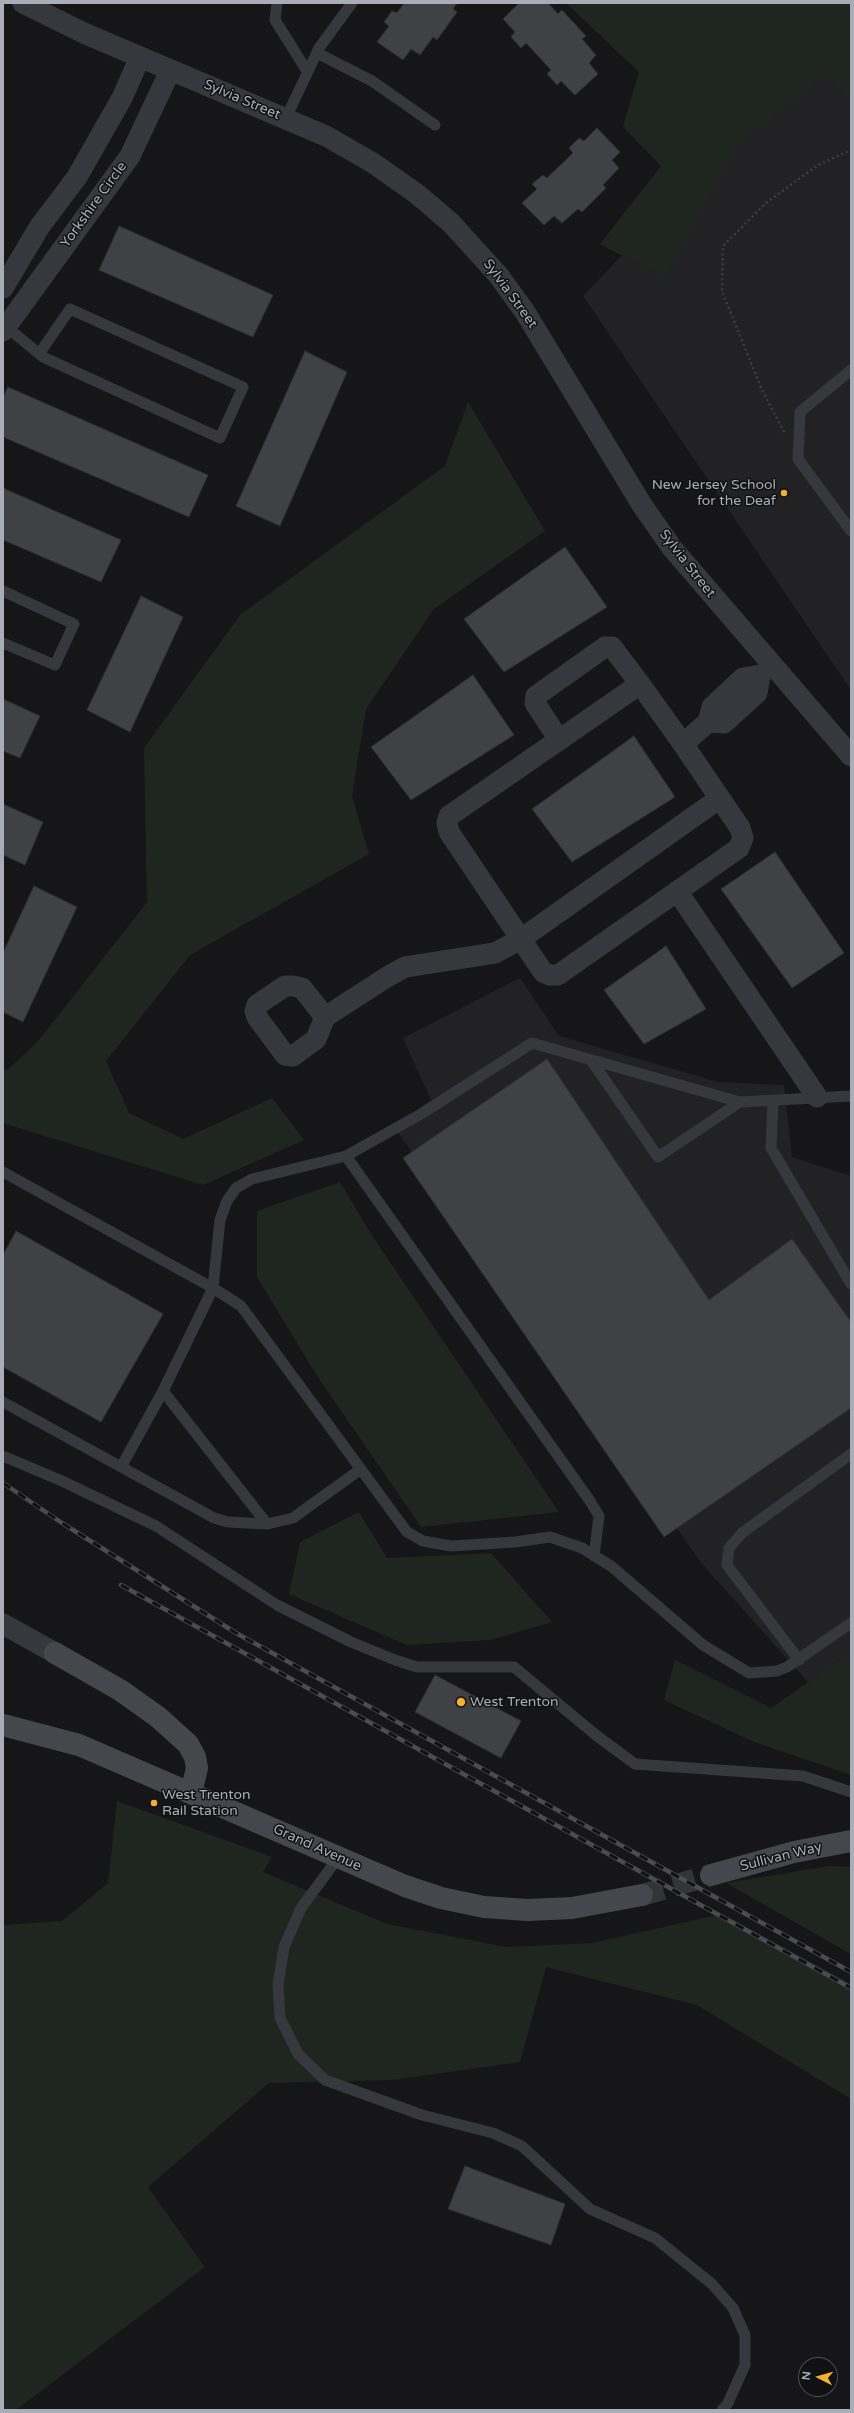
<!DOCTYPE html>
<html>
<head>
<meta charset="utf-8">
<style>
  body { margin:0 }
  #map { position:relative; width:854px; height:2413px; overflow:hidden; background:#161618; font-family:"Varela Round",sans-serif }
  canvas { display:block }
  .frame { position:absolute; inset:0; border:4px solid #a8adb8; pointer-events:none }
  .north { position:absolute; left:798px; top:2357px; width:40px; height:40px; box-sizing:border-box; background:#111113; border:1px solid #4d4f55; border-radius:50%; rotate:276deg; font-size:11px; font-weight:700; line-height:16px; text-align:center; color:#a8adb8 }
  .north::after { content:''; display:block; margin:auto; width:14px; height:18px; background:#f2b134; clip-path:polygon(50% 0,100% 100%,50% 72%,0 100%) }
</style>
</head>
<body>
<div id="map">
<canvas width="854" height="2413"></canvas>
<div class="frame"></div>
<div class="north">N</div>
</div>
<script>
const context = document.querySelector('canvas').getContext('2d');
context.lineJoin = 'round';
function paint(path, color) { context.fillStyle = color; context.fill(path, 'evenodd'); }
const toPath = rows => new Path2D(rows.map(r => 'M' + r).join(''));
function stroke(path, color, width, dash) { context.strokeStyle = color; context.lineWidth = width; context.lineCap = dash ? 'butt' : 'round'; context.setLineDash(dash || []); context.stroke(path); }
function label(font, color, halo, rows, align = 'center') {
  context.font = font + ' "Varela Round",sans-serif'; context.lineWidth = 3; context.setLineDash([]); context.textBaseline = 'middle'; context.strokeStyle = halo; context.fillStyle = color; for (const [text, x, y, turn = 0] of rows) {
    context.save(); context.translate(x, y); context.rotate((+turn || 0) * Math.PI / 180); context.textAlign = isNaN(turn) ? turn : align; if (halo) context.strokeText(text, 0, 0); context.fillText(text, 0, 0); context.restore();
  }
}
paint(toPath([
  [851,17,851,690,583,296],
  [520,978,559,1036,718,1082,784,1085,792,1157,851,1176,851,1652,808,1682,702,1564,397,1131,433,1105,403,1038]
]), '#222225');
paint(toPath([
  [566,3,851,3,851,102,827,74,739,144,665,278,600,244,661,166,623,127,639,72],
  [468,402,545,531,434,609,366,709,352,796,369,854,190,955,106,1061,129,1113,183,1139,272,1098,304,1140,203,1185,3,1123,3,1070,8,1070,40,1039,147,902,144,748,240,615,445,466],
  [340,1182,371,1234,559,1512,421,1527,317,1376,257,1277,257,1211],
  [359,1512,387,1558,491,1553,552,1622,490,1640,407,1645,289,1594,300,1542],
  [851,1652,851,1775,754,1742,664,1700,675,1660,771,1708],
  [117,1801,272,1857,263,1872,387,1924,506,1947,592,1943,722,1914,851,1984,851,2099,697,2005,546,1967,520,2062,392,2080,269,2083,148,2187,205,2267,16,2410,3,2410,3,1925,62,1921,108,1883],
  [829,1866,851,1867,851,1954,726,1883]
]), '#1e261f');
const building = toPath([
  [404,3,457,3,453,9,457,12,437,40,433,37,420,55,411,49,403,60,377,42,389,26,384,22,392,11,397,13,404,3],
  [519,3,548,3,558,14,562,10,586,36,582,39,596,55,589,63,598,74,575,95,561,81,557,85,547,74,551,70,526,43,521,48,511,37,515,32,503,19,519,3],
  [597,128,620,152,612,160,619,168,603,185,606,188,582,212,578,209,562,223,554,216,544,225,522,203,537,189,532,184,543,175,547,178,573,153,569,148,579,138,584,141,597,128],
  [119,226,273,295,253,337,99,270,119,226],
  [305,351,347,372,280,526,236,506,305,351],
  [8,387,208,475,189,517,3,437,3,397,8,387],
  [3,488,121,540,101,582,3,540,3,488],
  [565,547,607,607,504,672,464,619,565,547],
  [141,596,183,617,130,732,87,710,141,596],
  [473,675,514,735,411,800,371,747,473,675],
  [3,699,40,716,20,758,3,751,3,699],
  [634,736,675,797,572,862,532,809,634,736],
  [3,804,43,822,25,865,3,855,3,804],
  [775,852,844,953,792,988,721,889,775,852],
  [34,886,77,907,23,1022,3,1012,3,953,34,886],
  [666,946,706,1009,644,1044,604,990,666,946],
  [547,1059,709,1300,792,1239,851,1322,851,1408,664,1537,403,1158,547,1059],
  [16,1231,163,1314,101,1422,3,1367,3,1255,16,1231],
  [435,1675,521,1721,501,1758,415,1712,435,1675],
  [465,2166,565,2204,551,2245,448,2209,465,2166]
]);
paint(building, '#404145');
stroke(building, '#303034', 1);
stroke(toPath([
  [642,1895,711,1875]
]), '#333438', 22, [22, 11]);
stroke(toPath([
  [784,432,762,390,722,291,723,246,766,203,818,165,851,150]
]), '#3d3f44', 2.5, [2, 3]);
stroke(toPath([
  [277,3,275,20,307,71],
  [317,53,372,81,435,125],
  [286,118,319,48,352,3],
  [3,324,43,357,220,438,243,387,70,309,39,354],
  [851,370,800,412,798,459,851,531],
  [3,591,74,624,55,665,3,643],
  [591,1060,658,1157,740,1102],
  [773,1101,771,1148,851,1284],
  [3,1172,213,1288,220,1220,227,1201,236,1188,252,1179,346,1156],
  [3,1402,214,1518,228,1522,267,1524,293,1518,361,1469],
  [3,1456,62,1481,156,1526,277,1605,351,1642,395,1660,417,1667,514,1667,597,1736,635,1764,803,1776,851,1792],
  [121,1467,163,1391],
  [267,1524,163,1391,213,1288,241,1306,407,1532,423,1541,451,1546,515,1542,550,1537,582,1548,611,1566,703,1645,749,1673,777,1671,787,1667,851,1623],
  [594,1556,599,1516,590,1501,346,1156,421,1114,532,1043,740,1102,851,1096],
  [799,1660,727,1565,729,1548,742,1533,851,1454],
  [338,1858,301,1908,284,1947,278,1984,280,2018,298,2054,325,2080,422,2115,493,2133,522,2146,590,2209,655,2238,712,2284,733,2308,745,2335,745,2365,728,2403,722,2410]
]), '#37383d', 11);
stroke(toPath([
  [23,3,86,34,326,136,373,163,417,194,451,223,499,276,525,312,642,505,672,548,851,756],
  [3,288,40,226,77,177,122,98,140,57],
  [3,331,130,156,170,71],
  [559,740,535,703,536,696,605,647,612,647,640,684],
  [683,744,640,684,449,816,447,823,449,832,543,972,550,975,558,975,739,848,743,838,740,828,683,744,708,722,712,707,743,678,760,675,757,693,724,723,708,722],
  [677,891,817,1097],
  [325,1017,302,988,293,986,285,986,257,1005,255,1011,257,1017,285,1055,293,1056,316,1039,325,1017,387,977,405,967,495,953,521,939,720,798],
  [3,1624,55,1653]
]), '#37383d', 21);
stroke(toPath([
  [55,1653,120,1690,158,1717,188,1744,195,1757,197,1768,191,1793],
  [3,1725,79,1745,405,1886,441,1898,484,1907,528,1910,572,1908,642,1895],
  [711,1875,794,1852,851,1841]
]), '#45474d', 22);
const rail = toPath([
  [3,1483,62,1523,236,1633,851,1972],
  [121,1585,851,1988]
]);
stroke(rail, '#4a4c52', 4.5);
stroke(rail, '#111113', 3, [9]);
for (const [x, y, r, color] of [
  [784,493,4,"#f2b134"],
  [461,1702,5,"#f2b134"],
  [154,1803,4,"#f2b134"]
]) { const dot = new Path2D(); dot.arc(x, y, r, 0, 2 * Math.PI); context.fillStyle = color; context.fill(dot); stroke(dot, '#111113', 1.5); }
label('14px', '#a8adb8', '#111113', [
  ["Sylvia Street",242,100,23],
  ["Yorkshire Circle",94,205,-54],
  ["Sylvia Street",510,294,54],
  ["Sylvia Street",687,564,52],
  ["Grand Avenue",317,1848,24],
  ["Sullivan Way",781,1857,-14]
]);
label('14px', '#a8adb8', '#111113', [
  ["New Jersey School",776,485,"right"],
  ["for the Deaf",776,501,"right"],
  ["West Trenton",470,1702],
  ["West Trenton",162,1795],
  ["Rail Station",162,1811]
], 'left');
</script>
</body>
</html>
